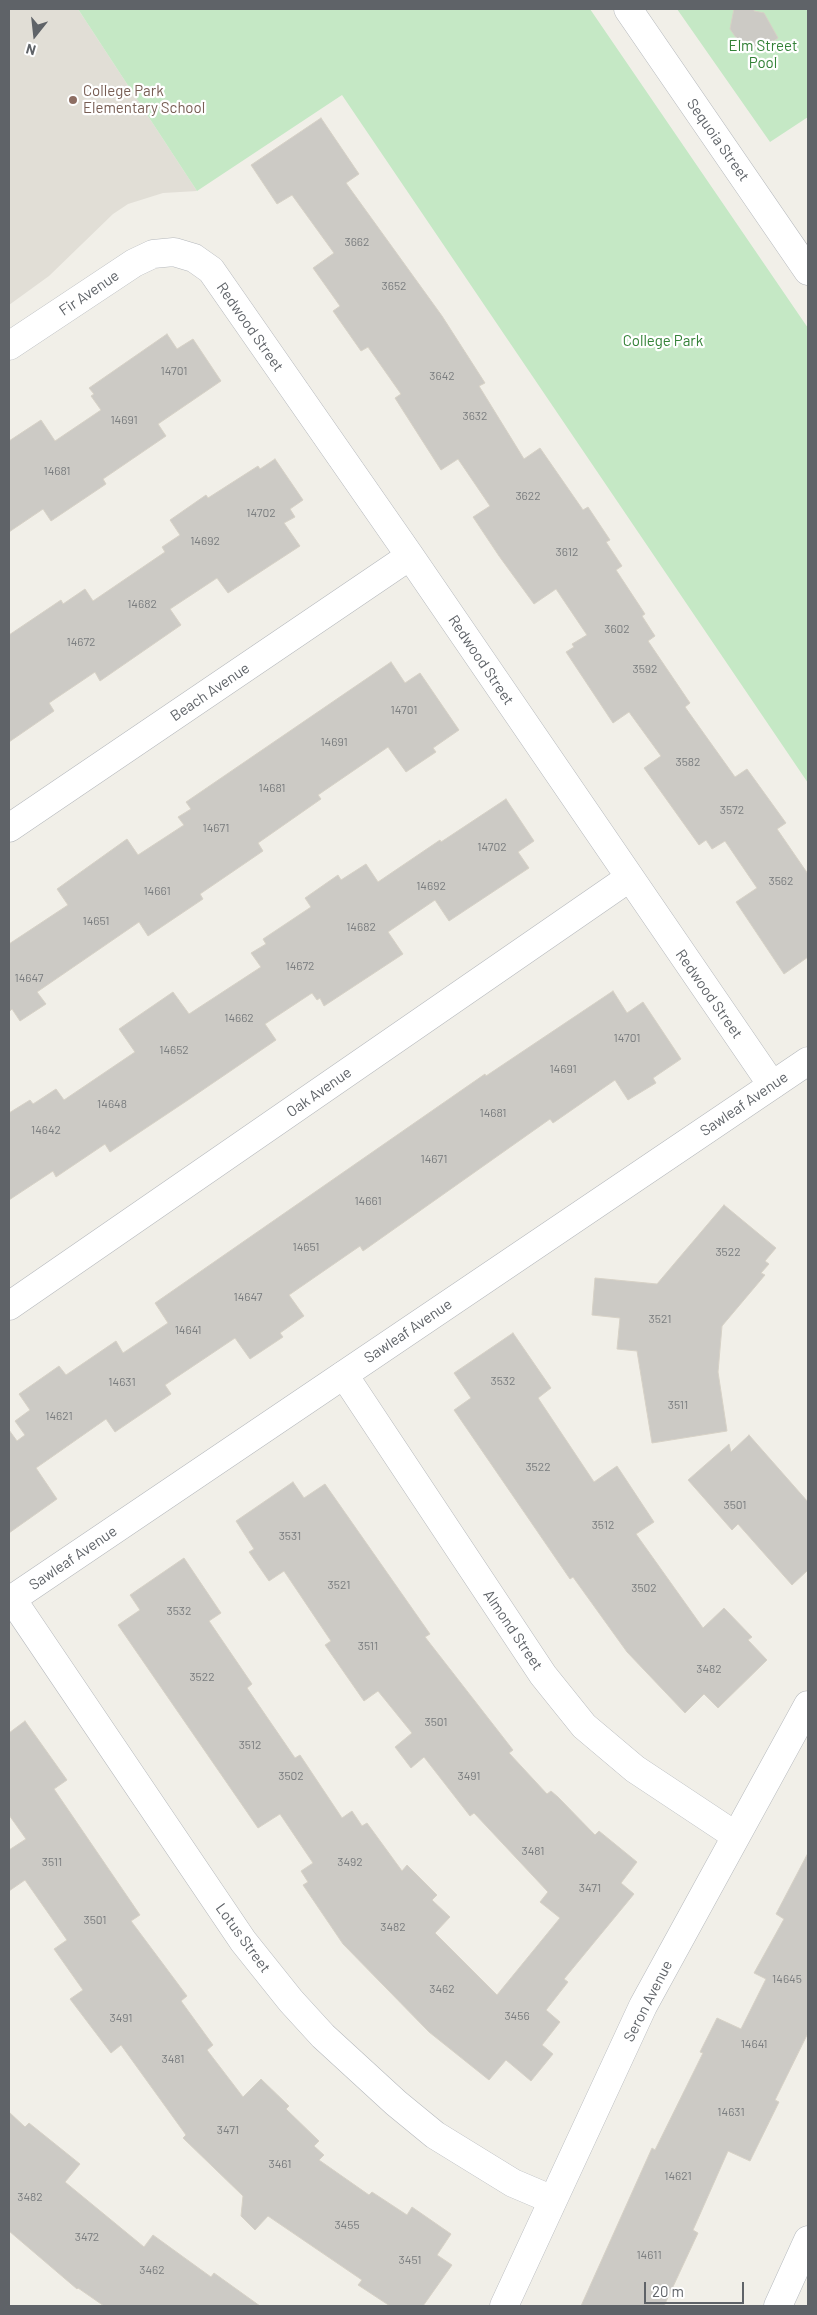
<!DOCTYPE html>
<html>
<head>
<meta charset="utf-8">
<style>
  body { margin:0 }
  #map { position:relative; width:817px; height:2315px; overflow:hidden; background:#f1efe8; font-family:Barlow,sans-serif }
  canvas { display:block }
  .frame { position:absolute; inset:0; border:10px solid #5f6368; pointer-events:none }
  .north { position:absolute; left:10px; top:10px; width:50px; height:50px; -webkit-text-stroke:4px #fff; paint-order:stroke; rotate:196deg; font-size:14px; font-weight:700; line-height:20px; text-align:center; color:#5f6368 }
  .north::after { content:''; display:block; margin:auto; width:18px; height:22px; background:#5f6368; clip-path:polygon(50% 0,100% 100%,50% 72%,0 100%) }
  .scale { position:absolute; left:644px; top:2282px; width:100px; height:22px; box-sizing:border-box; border:2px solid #5f6368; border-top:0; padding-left:6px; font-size:15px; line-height:18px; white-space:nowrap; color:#5f6368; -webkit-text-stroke:4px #fff; paint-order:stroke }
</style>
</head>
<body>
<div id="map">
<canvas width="817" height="2315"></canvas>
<div class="frame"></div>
<div class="north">N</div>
<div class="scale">20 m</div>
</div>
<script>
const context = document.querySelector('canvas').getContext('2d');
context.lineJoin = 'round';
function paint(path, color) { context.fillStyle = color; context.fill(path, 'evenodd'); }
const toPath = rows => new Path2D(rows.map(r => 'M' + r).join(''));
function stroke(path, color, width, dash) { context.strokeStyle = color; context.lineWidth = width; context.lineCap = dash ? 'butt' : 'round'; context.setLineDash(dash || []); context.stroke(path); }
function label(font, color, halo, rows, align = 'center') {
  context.font = font + ' Barlow,sans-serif'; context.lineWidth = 4.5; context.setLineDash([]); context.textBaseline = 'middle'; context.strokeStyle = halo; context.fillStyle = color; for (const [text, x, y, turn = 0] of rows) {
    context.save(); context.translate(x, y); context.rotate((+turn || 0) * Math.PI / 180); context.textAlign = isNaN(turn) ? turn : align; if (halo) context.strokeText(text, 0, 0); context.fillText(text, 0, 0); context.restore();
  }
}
paint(toPath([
  [9,9,78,9,197,191,163,193,128,204,113,214,49,276,9,305]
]), '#e1ded6');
paint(toPath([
  [78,9,590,9,808,328,808,783,342,95,197,191],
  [677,9,808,9,808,117,770,142]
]), '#c5e8c5');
const building = toPath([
  [734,9,754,9,754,11,764,13,778,38,760,50,742,46,730,29,734,9],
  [321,118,359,174,346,183,442,316,485,383,479,386,524,459,540,448,583,510,588,507,610,540,606,542,622,566,616,570,645,614,642,616,655,636,648,641,690,703,685,707,735,777,747,769,786,823,777,829,808,874,808,957,784,974,736,902,757,888,725,841,712,849,706,840,699,845,644,768,661,756,629,712,613,723,566,652,574,647,572,644,587,635,556,589,534,604,499,556,473,517,490,506,458,459,441,470,395,398,401,394,368,347,361,351,333,311,340,306,313,268,334,253,292,195,277,204,251,165,321,118],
  [167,334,177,349,193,339,221,381,158,424,166,436,103,479,106,484,51,521,43,509,9,532,9,441,41,420,55,441,101,410,91,396,94,394,89,388,167,334],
  [275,459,303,500,290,509,295,517,284,523,300,546,228,593,217,578,170,609,181,625,100,681,95,672,49,703,54,711,9,742,9,635,61,600,63,604,85,589,93,601,165,552,162,547,180,535,170,520,206,495,208,498,258,466,260,469,275,459],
  [391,662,405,683,420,673,459,730,433,748,436,752,406,772,388,747,318,795,321,799,258,843,263,851,200,894,203,899,148,936,139,922,37,992,46,1004,20,1021,12,1009,9,1012,9,944,68,905,57,889,127,839,138,855,184,825,178,817,191,809,186,802,391,662],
  [506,799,534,841,518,852,529,868,449,921,435,900,388,932,403,954,324,1006,320,998,317,1000,312,993,265,1024,276,1040,188,1100,110,1152,105,1144,56,1177,53,1171,9,1200,9,1113,30,1100,33,1104,56,1089,64,1100,135,1052,119,1029,173,992,189,1014,261,967,251,953,266,944,263,939,311,907,305,898,338,875,341,880,366,864,378,882,440,840,441,842,506,799],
  [613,991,627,1013,643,1002,681,1059,653,1078,656,1083,628,1100,615,1080,553,1123,550,1119,363,1251,360,1246,289,1295,304,1316,280,1333,283,1337,250,1359,235,1338,165,1385,171,1394,115,1432,106,1419,36,1468,57,1499,9,1533,9,1430,17,1441,25,1435,15,1421,30,1410,19,1394,59,1366,66,1375,116,1341,123,1353,168,1323,155,1303,485,1074,486,1076,613,991],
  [724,1205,776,1248,765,1261,769,1264,761,1273,765,1275,722,1326,718,1372,727,1431,652,1443,637,1351,617,1349,620,1318,592,1315,595,1278,657,1284,724,1205],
  [513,1333,551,1388,538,1398,594,1482,617,1466,654,1522,636,1534,703,1628,724,1608,752,1637,748,1640,767,1660,718,1708,704,1694,685,1713,627,1652,573,1577,570,1579,454,1410,471,1398,454,1373,513,1333],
  [749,1435,808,1502,808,1570,792,1585,738,1524,732,1530,688,1480,729,1444,731,1452,749,1435],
  [293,1482,304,1498,325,1484,430,1634,425,1637,513,1750,509,1753,547,1794,551,1791,558,1797,595,1835,599,1831,637,1862,621,1883,634,1894,564,1979,568,1982,546,2010,560,2022,542,2045,553,2054,531,2081,506,2060,489,2080,429,2032,343,1944,303,1885,308,1882,301,1871,313,1863,280,1814,258,1828,118,1625,140,1610,130,1595,184,1558,221,1613,209,1621,252,1684,247,1688,295,1758,300,1755,342,1818,352,1811,362,1826,367,1823,402,1871,407,1865,437,1895,432,1900,450,1917,435,1933,497,1995,560,1918,540,1902,548,1892,474,1813,470,1816,424,1757,411,1768,395,1747,412,1733,378,1691,364,1701,325,1645,331,1641,284,1571,269,1581,249,1552,254,1549,236,1521,293,1482],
  [25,1721,67,1780,54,1789,140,1915,131,1921,187,1996,181,2001,213,2045,207,2050,243,2097,261,2079,289,2106,286,2109,319,2141,314,2146,324,2155,319,2160,369,2195,372,2192,407,2215,412,2207,451,2234,437,2255,452,2265,423,2306,390,2306,358,2285,362,2280,268,2216,255,2230,241,2216,243,2196,183,2138,186,2135,121,2045,111,2053,70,1999,83,1990,54,1949,67,1940,25,1880,9,1891,9,1850,26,1839,9,1815,9,1733,25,1721],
  [808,1853,808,2033,775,2100,779,2102,750,2161,728,2151,693,2230,698,2233,664,2306,581,2306,652,2148,655,2150,703,2053,700,2052,717,2018,741,2029,766,1979,754,1973,784,1919,776,1914,808,1853],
  [9,2112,25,2127,29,2123,80,2164,65,2182,144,2247,153,2235,211,2277,214,2273,260,2306,104,2306,78,2288,77,2289,9,2231,9,2112]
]);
paint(building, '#cccac5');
stroke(building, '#d6d1c6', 1);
const minor = toPath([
  [9,346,134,263,153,254,174,252,194,258,211,270,410,556,772,1085],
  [9,828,410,556],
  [9,1306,629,878],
  [344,1375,543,1675,584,1726,635,1769,736,1836],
  [12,1599,243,1941,291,2001,323,2036,396,2103,435,2135,513,2183,553,2200],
  [504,2306,643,2006,808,1705]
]);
const tertiary = toPath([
  [628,9,808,271],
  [9,1601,808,1061]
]);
const secondary = toPath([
  [778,2306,808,2240]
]);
stroke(minor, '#b5b8bc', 29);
stroke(tertiary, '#b5b8bc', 29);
stroke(secondary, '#b6babf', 29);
stroke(minor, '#fff', 28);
stroke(tertiary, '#fff', 28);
stroke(secondary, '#fff', 28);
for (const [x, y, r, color] of [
  [73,100,5,"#8d6e63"]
]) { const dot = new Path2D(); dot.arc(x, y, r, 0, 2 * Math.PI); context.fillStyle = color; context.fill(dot); stroke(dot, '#fff', 2); }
label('12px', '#7a7d7f', null, [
  ["3662",357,242],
  ["3652",394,286],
  ["14701",174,371],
  ["3642",442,376],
  ["3632",475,416],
  ["14691",124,420],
  ["14681",57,471],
  ["3622",528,496],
  ["14702",261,513],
  ["14692",205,541],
  ["3612",567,552],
  ["14682",142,604],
  ["3602",617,629],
  ["14672",81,642],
  ["3592",645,669],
  ["14701",404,710],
  ["14691",334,742],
  ["3582",688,762],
  ["14681",272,788],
  ["3572",732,810],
  ["14671",216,828],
  ["14702",492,847],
  ["3562",781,881],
  ["14692",431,886],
  ["14661",157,891],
  ["14651",96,921],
  ["14682",361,927],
  ["14672",300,966],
  ["14647",29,978],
  ["14662",239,1018],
  ["14701",627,1038],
  ["14652",174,1050],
  ["14691",563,1069],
  ["14648",112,1104],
  ["14681",493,1113],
  ["14642",46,1130],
  ["14671",434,1159],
  ["14661",368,1201],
  ["14651",306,1247],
  ["3522",728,1252],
  ["14647",248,1297],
  ["3521",660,1319],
  ["14641",188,1330],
  ["3532",503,1381],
  ["14631",122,1382],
  ["3511",678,1405],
  ["14621",59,1416],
  ["3522",538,1467],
  ["3501",735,1505],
  ["3512",603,1525],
  ["3531",290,1536],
  ["3521",339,1585],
  ["3502",644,1588],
  ["3532",179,1611],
  ["3511",368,1646],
  ["3482",709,1669],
  ["3522",202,1677],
  ["3501",436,1722],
  ["3512",250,1745],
  ["3502",291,1776],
  ["3491",469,1776],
  ["3481",533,1851],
  ["3511",52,1862],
  ["3492",350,1862],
  ["3471",590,1888],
  ["3501",95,1920],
  ["3482",393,1927],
  ["14645",787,1979],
  ["3462",442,1989],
  ["3456",517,2016],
  ["3491",121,2018],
  ["14641",754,2044],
  ["3481",173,2059],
  ["14631",731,2112],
  ["3471",228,2130],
  ["3461",280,2164],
  ["14621",678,2176],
  ["3482",30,2197],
  ["3455",347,2225],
  ["3472",87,2237],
  ["14611",649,2255],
  ["3451",410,2260],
  ["3462",152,2270]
]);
label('15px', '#348238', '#fff', [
  ["Elm Street",763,46],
  ["Pool",763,63],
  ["College Park",663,341]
]);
label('15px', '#785e54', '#fff', [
  ["College Park",83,91],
  ["Elementary School",83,108]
], 'left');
label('15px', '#5f6368', '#fff', [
  ["Sequoia Street",718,140,55],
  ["Fir Avenue",89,293,-34],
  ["Redwood Street",250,327,55],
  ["Redwood Street",481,660,56],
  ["Beach Avenue",210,692,-34],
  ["Redwood Street",709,994,55],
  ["Oak Avenue",319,1092,-35],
  ["Sawleaf Avenue",744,1104,-34],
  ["Sawleaf Avenue",408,1331,-34],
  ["Sawleaf Avenue",73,1558,-34],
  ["Almond Street",513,1630,56],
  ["Lotus Street",243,1938,54],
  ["Seron Avenue",648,2001,-63]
]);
</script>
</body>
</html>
